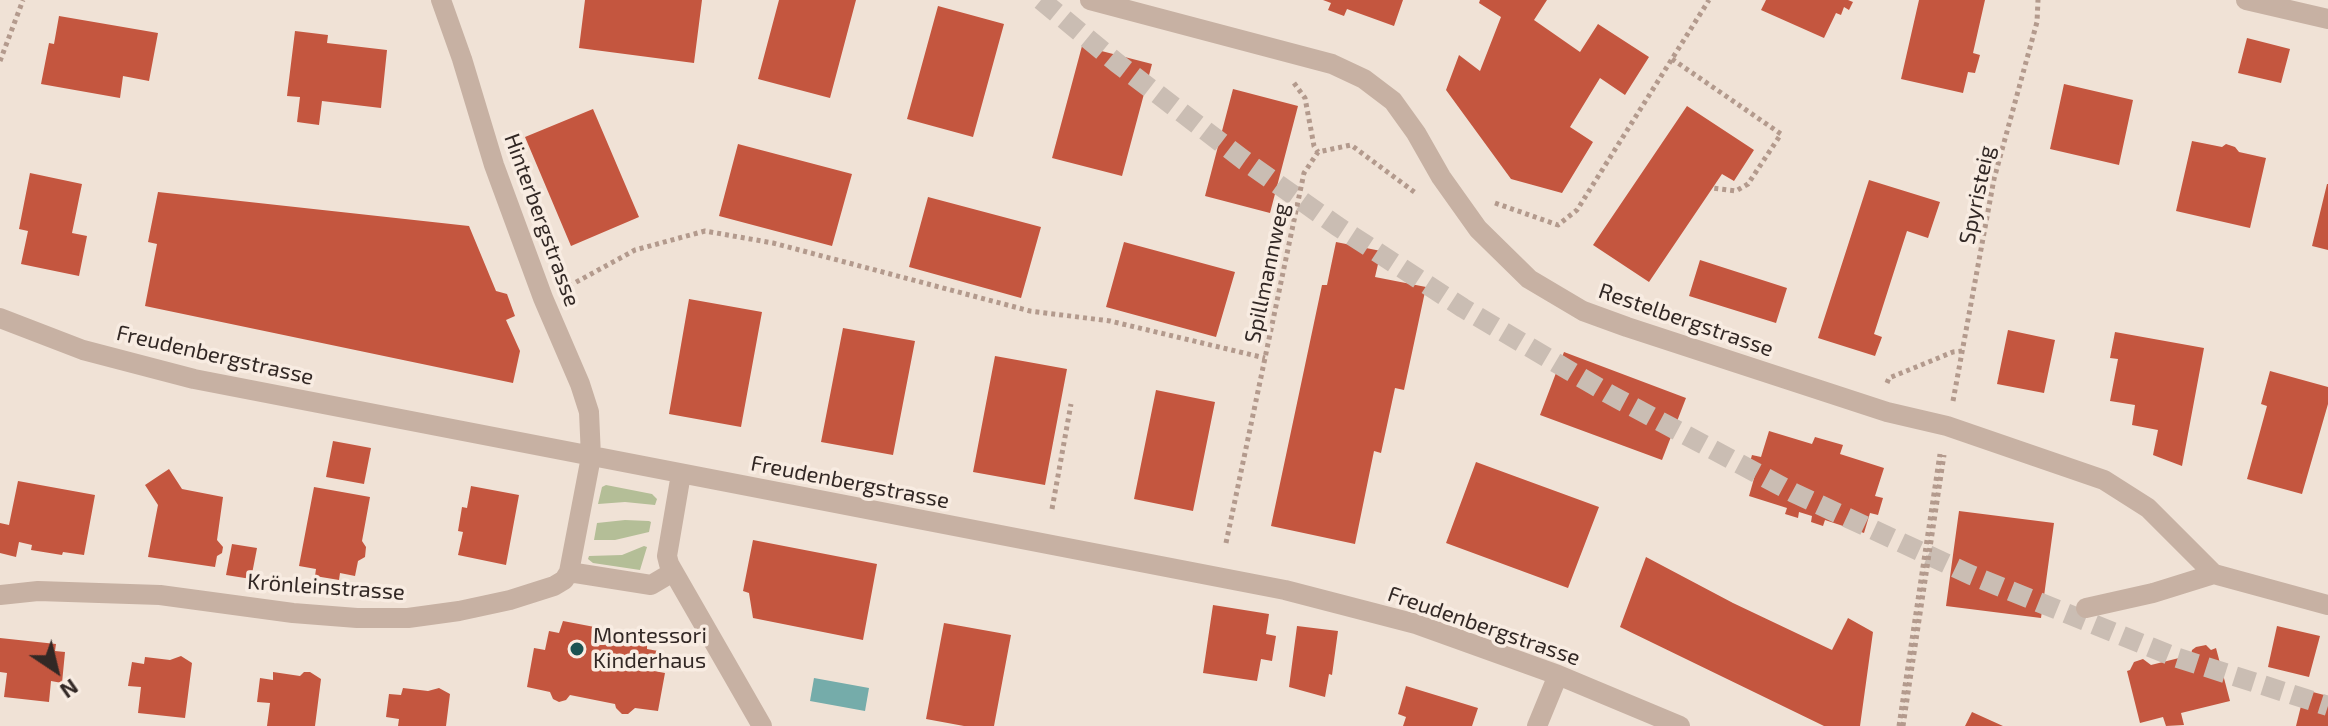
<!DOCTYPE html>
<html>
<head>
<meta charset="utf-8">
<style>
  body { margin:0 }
  #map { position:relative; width:2328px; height:726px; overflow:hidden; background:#f0e2d6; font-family:"Exo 2",sans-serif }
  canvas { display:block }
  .north { position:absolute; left:16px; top:630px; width:80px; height:80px; -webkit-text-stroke:6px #f8ece2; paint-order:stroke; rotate:145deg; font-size:22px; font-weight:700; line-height:32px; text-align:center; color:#322825 }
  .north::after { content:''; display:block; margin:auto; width:28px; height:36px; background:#322825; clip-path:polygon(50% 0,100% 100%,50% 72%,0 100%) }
</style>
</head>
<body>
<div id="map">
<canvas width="2328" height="726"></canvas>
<div class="north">N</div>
</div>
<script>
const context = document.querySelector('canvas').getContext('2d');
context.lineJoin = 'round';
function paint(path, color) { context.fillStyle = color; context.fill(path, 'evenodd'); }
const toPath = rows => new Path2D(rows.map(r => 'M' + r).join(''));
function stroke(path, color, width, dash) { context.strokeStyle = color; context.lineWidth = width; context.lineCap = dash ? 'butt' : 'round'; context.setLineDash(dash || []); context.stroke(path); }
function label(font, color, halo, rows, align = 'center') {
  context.font = font + ' "Exo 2",sans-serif'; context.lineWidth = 7; context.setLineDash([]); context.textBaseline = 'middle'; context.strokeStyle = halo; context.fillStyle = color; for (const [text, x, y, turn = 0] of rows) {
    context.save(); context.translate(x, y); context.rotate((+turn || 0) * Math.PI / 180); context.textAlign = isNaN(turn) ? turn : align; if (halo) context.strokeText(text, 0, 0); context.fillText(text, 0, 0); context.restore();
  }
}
paint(toPath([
  [606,485,652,494,657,499,655,505,625,502,598,504,602,487],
  [625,520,649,521,651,522,649,532,615,540,594,540,597,523],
  [644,546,647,547,640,570,593,563,588,559,589,556,622,555]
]), '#b4be97');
paint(toPath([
  [814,678,869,688,865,711,810,701]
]), '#75acaa');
paint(toPath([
  [585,0,702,0,694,63,579,48],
  [779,0,856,0,830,98,758,79],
  [1323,0,1403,0,1394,26,1347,9,1344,16,1328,10,1331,3],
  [1480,0,1547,0,1534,20,1580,52,1598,24,1649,57,1625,95,1600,78,1570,127,1593,142,1562,193,1511,179,1446,90,1459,55,1480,71,1501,17,1479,3],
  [1766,0,1848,0,1853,2,1849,10,1844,7,1841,15,1836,13,1824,38,1761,10],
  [1919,0,1985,0,1973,53,1980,55,1975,73,1968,72,1963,93,1901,79],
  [938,6,1004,24,973,137,907,119],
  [59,16,158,33,149,81,123,76,120,98,41,84,49,43,54,44],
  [295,31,328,35,327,43,387,50,381,108,322,101,319,125,297,122,300,97,287,96],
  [2247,38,2290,49,2281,83,2238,73],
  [1082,46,1152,64,1122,176,1052,158],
  [2064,84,2133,100,2119,165,2050,149],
  [1233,89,1298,106,1270,213,1205,196],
  [1687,106,1754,150,1734,181,1722,174,1649,282,1593,245],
  [593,109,639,217,571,246,525,137],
  [2192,141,2222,147,2226,144,2235,147,2239,152,2266,158,2250,228,2176,211],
  [738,144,852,174,832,246,719,216],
  [30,173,82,184,72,233,87,236,79,276,21,264,28,231,19,229],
  [1869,180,1940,202,1928,238,1907,231,1874,334,1882,337,1875,356,1818,338],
  [2327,184,2328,184,2328,250,2312,246],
  [158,192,469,226,496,291,507,294,515,316,506,320,520,351,513,383,145,306,157,244,148,242],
  [928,197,1041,227,1021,298,909,267],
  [1124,242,1235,272,1216,337,1106,307],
  [1336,242,1381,251,1375,277,1426,287,1404,390,1395,388,1381,453,1374,451,1355,544,1271,526,1322,285,1327,285],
  [1700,260,1787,288,1776,323,1689,296],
  [689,299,762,312,741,427,669,414],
  [843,328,915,341,893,455,821,442],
  [2008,330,2055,340,2044,393,1997,384],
  [2115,332,2204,348,2182,466,2153,455,2158,430,2132,425,2135,405,2110,401,2118,359,2110,358],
  [1564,352,1686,398,1662,460,1540,415],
  [995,356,1067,369,1045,485,973,472],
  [2270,371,2328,387,2328,404,2302,494,2247,479,2267,406,2261,404],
  [1156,390,1215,402,1193,511,1134,499],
  [1769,431,1812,444,1815,437,1843,445,1840,454,1884,468,1875,496,1883,498,1878,515,1870,513,1864,533,1825,520,1823,526,1811,522,1812,516,1799,512,1798,518,1785,514,1787,508,1749,496,1755,475,1747,472,1752,455,1761,457],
  [333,441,371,448,364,484,326,477],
  [1476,462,1599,507,1568,588,1446,543],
  [169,469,182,489,223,497,217,540,223,547,222,553,217,556,215,567,148,557,158,505,145,485],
  [18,481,95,495,84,555,63,552,62,555,31,550,32,545,19,542,16,557,0,553,0,523,9,525],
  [471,486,519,495,506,565,458,555,463,532,458,531,462,507,467,508],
  [314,487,370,497,362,541,366,547,365,557,358,561,355,576,340,573,339,580,315,576,316,569,299,566],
  [1959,511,2054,523,2041,618,1946,606],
  [753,540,877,564,863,640,753,618,749,593,743,591],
  [232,544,257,548,251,579,226,575],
  [1646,557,1733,603,1832,650,1848,618,1873,632,1860,726,1824,726,1620,627],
  [1213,605,1269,614,1266,634,1276,636,1272,661,1261,659,1257,681,1203,673],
  [563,621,647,637,647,649,658,651,654,671,665,673,658,711,635,708,628,714,622,714,616,708,615,704,570,695,566,700,559,702,553,699,550,692,527,687,534,648,545,650,549,631,559,633],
  [944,623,1011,635,994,726,964,726,926,719],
  [1297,626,1338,631,1332,675,1329,674,1325,697,1289,687],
  [2277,626,2320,636,2309,677,2268,667],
  [0,638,56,644,55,651,65,652,62,683,51,681,49,702,4,697,7,673,0,672],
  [2206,645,2211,650,2216,648,2230,701,2181,713,2184,725,2166,726,2163,717,2140,723,2127,671,2130,670,2134,662,2143,659,2151,665,2191,655,2192,650,2196,647],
  [181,656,192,663,185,718,138,713,141,687,128,686,132,662,144,664,145,657,170,660],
  [273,672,300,676,304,672,310,672,321,679,315,726,267,726,270,703,257,702,260,678,273,680],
  [1406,686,1478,708,1472,726,1403,726,1406,717,1398,714],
  [403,688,428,691,439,688,450,694,446,726,398,726,399,719,386,717,389,694,401,695],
  [2305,690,2328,696,2328,726,2296,726],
  [1972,712,2003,726,1965,726]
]), '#c4563f');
stroke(toPath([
  [1041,0,1117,63,1245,161,1337,226,1463,308,1609,394,1794,493,1971,575,2175,657,2328,706]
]), '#cabdb3', 20, [20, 10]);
stroke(toPath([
  [1672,59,1781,134,1748,184,1736,191,1713,188],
  [0,61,23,0],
  [1294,83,1305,98,1314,146,1318,152],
  [1495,203,1558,225,1577,210,1709,0],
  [569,286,635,250,705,231,773,243,1030,311,1110,321,1265,358],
  [1887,383,1889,378,1953,352,1962,351],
  [1953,401,1994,179,2037,22,2038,0],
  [1052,509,1071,404],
  [1226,543,1304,173,1318,152,1351,145,1417,194],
  [1899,726,1940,454],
  [1903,726,1944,455]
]), '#b39a8d', 5, [4, 4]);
stroke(toPath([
  [1090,0,1332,64,1364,79,1393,101,1416,133,1441,177,1478,229,1529,279,1583,311,1627,327,1887,412,1947,426,2104,480,2148,508,2214,574,2328,605],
  [2246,0,2328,19],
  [0,318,83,350,194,379,1285,590,1416,624,1558,675,1680,726],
  [681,474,667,556,669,564,762,726],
  [569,572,651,585,673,572],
  [0,595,38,591,160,595,293,613,357,618,408,618,459,611,510,600,554,586,564,580,569,572,591,457,589,412,580,384,543,298,494,165,462,59,441,0],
  [2086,608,2153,593,2214,574],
  [1537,726,1558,675]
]), '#c7b1a3', 20);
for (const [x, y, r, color] of [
  [577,649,8,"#1b5352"]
]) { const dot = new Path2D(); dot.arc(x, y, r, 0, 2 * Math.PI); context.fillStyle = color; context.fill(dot); stroke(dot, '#f8ece2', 3); }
label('22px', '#322825', '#f8ece2', [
  ["Spyristeig",1977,195,-78],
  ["Hinterbergstrasse",542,220,70],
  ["Spillmannweg",1267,273,-78],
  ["Restelbergstrasse",1686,320,19],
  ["Freudenbergstrasse",215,355,13],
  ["Freudenbergstrasse",850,482,11],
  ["Krönleinstrasse",326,587,4],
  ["Freudenbergstrasse",1484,626,19]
]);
label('22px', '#322825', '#f8ece2', [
  ["Montessori",593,636],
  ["Kinderhaus",593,661]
], 'left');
</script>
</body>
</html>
